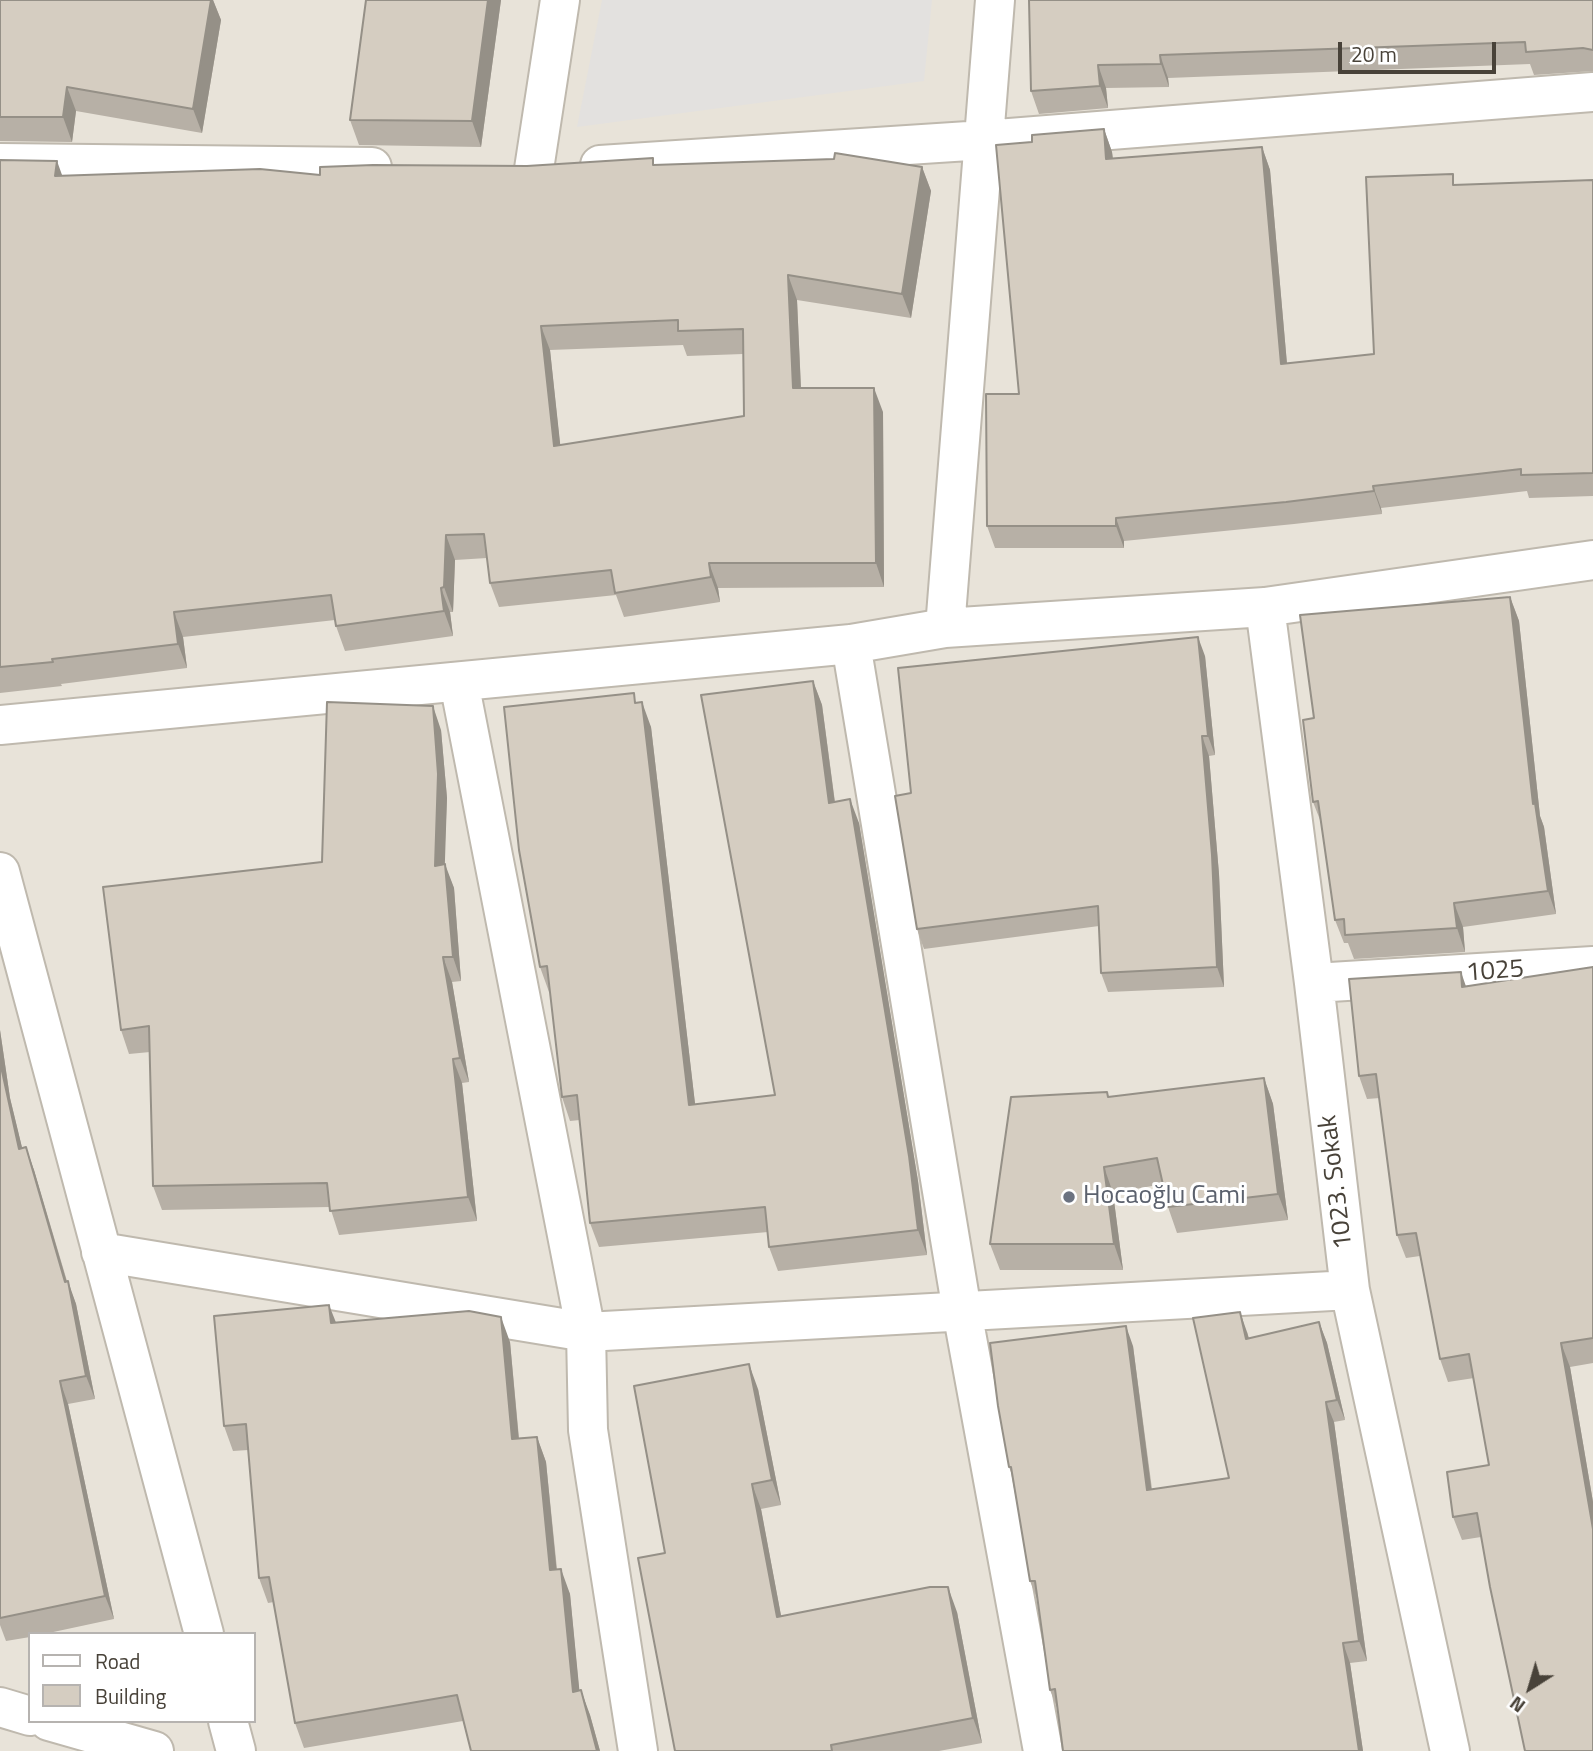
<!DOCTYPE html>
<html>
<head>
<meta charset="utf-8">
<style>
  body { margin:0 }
  #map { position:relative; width:1593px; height:1751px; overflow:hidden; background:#f4f1eb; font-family:"Titillium Web",sans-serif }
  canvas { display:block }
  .legend { position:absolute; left:28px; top:1632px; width:228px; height:91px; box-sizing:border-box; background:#fff; border:2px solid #b6b3b0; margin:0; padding:9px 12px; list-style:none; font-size:21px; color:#484239 }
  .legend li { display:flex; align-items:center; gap:14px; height:35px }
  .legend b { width:35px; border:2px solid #b6b3b0 }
  .north { position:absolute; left:1495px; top:1653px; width:70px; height:70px; -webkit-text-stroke:5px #fff; paint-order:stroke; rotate:217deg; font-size:19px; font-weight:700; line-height:28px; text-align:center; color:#484239 }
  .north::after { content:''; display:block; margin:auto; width:24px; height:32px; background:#484239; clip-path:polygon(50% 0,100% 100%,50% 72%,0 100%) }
  .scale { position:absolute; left:1338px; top:42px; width:158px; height:32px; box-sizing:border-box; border:4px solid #484239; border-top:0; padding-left:9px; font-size:21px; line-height:24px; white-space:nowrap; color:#484239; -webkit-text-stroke:5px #fff; paint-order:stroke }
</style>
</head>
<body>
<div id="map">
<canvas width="1593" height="1751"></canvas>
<ul class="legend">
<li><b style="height:9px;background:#fff"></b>Road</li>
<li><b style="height:19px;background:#d5cdc1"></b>Building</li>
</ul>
<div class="north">N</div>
<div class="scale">20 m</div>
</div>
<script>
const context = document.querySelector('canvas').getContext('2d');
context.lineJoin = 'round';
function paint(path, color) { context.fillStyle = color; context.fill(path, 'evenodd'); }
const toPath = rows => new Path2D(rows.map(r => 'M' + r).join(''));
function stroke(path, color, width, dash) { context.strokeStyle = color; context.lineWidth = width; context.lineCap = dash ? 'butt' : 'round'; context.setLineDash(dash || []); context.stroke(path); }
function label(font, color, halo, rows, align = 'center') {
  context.font = font + ' "Titillium Web",sans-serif'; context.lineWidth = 6; context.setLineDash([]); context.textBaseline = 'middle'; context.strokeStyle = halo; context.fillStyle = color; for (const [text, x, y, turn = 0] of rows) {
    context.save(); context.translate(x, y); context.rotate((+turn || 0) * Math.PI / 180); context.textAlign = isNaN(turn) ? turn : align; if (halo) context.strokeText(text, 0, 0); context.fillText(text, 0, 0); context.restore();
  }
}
paint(toPath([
  [0,0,1593,0,1593,1751,0,1751],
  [30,1634,254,1634,254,1721,30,1721]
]), '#e8e3d9');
paint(toPath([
  [602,0,932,0,924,81,577,127]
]), '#e3e1df');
const minor = toPath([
  [0,163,372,167],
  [600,165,984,140,1593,92],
  [534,169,560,0],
  [1265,607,1314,983,1350,1290,1450,1751],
  [945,628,995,0],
  [851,644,962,1311,1043,1751],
  [459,682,586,1332,588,1430,638,1751],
  [0,725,851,644,945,628,1265,607,1593,560],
  [0,872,204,1634],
  [1314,983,1593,966],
  [101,1252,586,1332,1350,1290],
  [0,1707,30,1716],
  [49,1721,154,1751],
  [228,1721,236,1751]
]);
stroke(minor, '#bfb9ae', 42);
stroke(minor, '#fff', 38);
paint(toPath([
  [0,0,213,0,221,20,202,133,76,111,72,142,0,141],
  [366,0,501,0,481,147,359,145,350,120],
  [1029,0,1593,0,1593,71,1534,75,1530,64,1168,78,1169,87,1106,88,1108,108,1039,114,1031,91],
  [1104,129,1112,152,1113,158,1262,147,1270,170,1287,364,1374,354,1457,185,1593,180,1593,496,1529,498,1527,491,1381,508,1382,514,1294,524,1124,541,1124,548,995,548,987,526,1019,394,1032,142],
  [0,160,62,176,320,175,527,166,655,165,922,167,931,191,911,318,797,300,801,388,883,412,884,587,718,588,720,602,624,617,616,595,499,607,490,583,487,558,455,560,453,612,450,612,453,636,345,651,336,626,335,620,183,637,187,668,61,684,62,686,0,693],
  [683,345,687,356,743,354,744,416,560,445,550,350],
  [1510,597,1519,621,1540,816,1544,827,1556,914,1463,927,1465,952,1354,959,1348,943,1344,943,1335,920,1322,825,1313,802,1314,718],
  [1205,656,1215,755,1209,756,1219,874,1224,987,1108,992,1101,973,1099,926,924,949,917,929,911,793],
  [813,681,822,705,835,802,859,823,918,1181,927,1255,778,1271,769,1247,768,1232,599,1247,590,1223,580,1120,570,1121,562,1097,550,991,549,992,540,967,637,703,651,727,695,1104,775,1095],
  [441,730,447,798,444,864,454,888,461,981,452,982,469,1082,462,1083,477,1221,339,1235,330,1207,162,1210,153,1186,150,1052,129,1054,121,1030,322,862],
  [1593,967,1593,1363,1570,1367,1593,1502,1593,1751,1481,1537,1462,1540,1453,1517,1489,1465,1474,1378,1448,1382,1440,1359,1420,1256,1406,1258,1397,1235,1380,1098,1367,1099,1359,1076,1466,986],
  [0,1030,10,1098,22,1148,34,1170,67,1281,76,1304,95,1399,68,1404,114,1619,44,1634,30,1634,30,1637,6,1641,0,1625],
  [1264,1078,1273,1104,1288,1220,1177,1233,1168,1207,1163,1184,1113,1193,1123,1270,1000,1270,990,1244,1109,1097],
  [1319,1322,1327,1343,1345,1420,1334,1422,1367,1661,1350,1663,1363,1751,1063,1751,1058,1710,1050,1690,1038,1601,1030,1581,1013,1477,1009,1467,1133,1346,1152,1489,1229,1478,1247,1332,1249,1338],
  [336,1323,510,1342,519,1438,537,1437,546,1462,557,1569,570,1594,579,1690,590,1715,600,1751,471,1751,463,1721,304,1748,295,1723,274,1602,268,1603,259,1578,248,1450,233,1451,224,1426],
  [758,1389,781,1505,761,1509,781,1616,957,1612,982,1743,939,1751,675,1751,665,1553]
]), '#b7b0a6');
paint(toPath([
  [211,0,213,0,221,20,202,133,193,109],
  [488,0,501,0,481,147,472,121],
  [1160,55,1168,78,1169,87,1161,64],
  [1098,65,1106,88,1108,108,1100,86],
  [67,87,76,111,72,142,63,117],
  [1104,129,1112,152,1115,181,1106,159],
  [1262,147,1270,170,1289,387,1281,364],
  [57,161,66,186,55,176],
  [922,167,931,191,911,318,902,294],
  [788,275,797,300,802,413,793,388],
  [541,326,550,350,563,470,554,446],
  [874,388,883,412,884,587,876,563],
  [1373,486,1381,508,1382,514,1374,491],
  [1116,518,1124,541,1124,548,1116,526],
  [446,535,455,560,453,612,444,587],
  [709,563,718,588,720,602,711,577],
  [441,588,450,612,453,636,444,611],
  [1510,597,1519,621,1540,816,1544,827,1556,914,1548,891,1533,804],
  [174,612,183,637,187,668,178,644],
  [1198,637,1205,656,1215,755,1208,736],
  [813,681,822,705,838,827,829,803],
  [642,702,651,727,698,1129,689,1105],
  [433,706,441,730,447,798,444,890,435,866],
  [1202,736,1209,756,1219,874,1224,987,1217,967],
  [850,799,859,823,918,1181,927,1255,918,1230],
  [445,864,454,888,461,981,453,957],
  [1454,903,1463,927,1465,952,1457,928],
  [443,957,452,982,469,1082,460,1058],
  [1461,972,1469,995,1462,987],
  [0,1030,10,1098,28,1172,19,1149,2,1074,0,1062],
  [453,1059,462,1083,477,1221,468,1197],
  [1264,1078,1273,1104,1288,1220,1278,1194],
  [26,1147,34,1170,70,1293,68,1281,76,1304,95,1399,86,1376,65,1282],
  [1104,1167,1113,1193,1123,1270,1114,1244],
  [329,1305,339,1330,331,1323],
  [1240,1312,1247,1332,1254,1359,1246,1339],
  [501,1317,510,1342,521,1464,512,1439],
  [1319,1322,1327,1343,1345,1420,1337,1400],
  [1126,1326,1133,1346,1154,1510,1147,1490],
  [1561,1343,1570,1367,1593,1502,1593,1529],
  [749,1364,758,1389,781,1505,772,1480],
  [60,1381,68,1404,114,1619,105,1596],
  [1326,1402,1334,1422,1367,1661,1359,1641],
  [537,1437,546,1462,559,1595,550,1570],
  [752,1484,761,1509,786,1642,777,1617],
  [561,1569,570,1594,582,1717,573,1692],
  [948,1587,957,1612,982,1743,973,1718],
  [1343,1643,1350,1663,1363,1751,1359,1751],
  [581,1690,590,1715,600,1751,597,1751]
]), '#959087');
const building = toPath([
  [0,0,211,0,193,109,67,87,63,117,0,117,0,0],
  [366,0,488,0,472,121,350,120,366,0],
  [1029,0,1593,0,1593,50,1583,48,1526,52,1525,42,1160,55,1161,64,1098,65,1100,86,1031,91,1029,0],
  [1104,129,1106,159,1262,147,1281,364,1374,354,1366,177,1453,174,1453,185,1593,180,1593,473,1521,475,1521,469,1373,486,1374,491,1286,502,1116,518,1116,526,987,526,986,394,1019,394,996,145,1032,142,1032,135,1104,129],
  [835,153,922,167,902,294,788,275,793,388,874,388,876,563,709,563,711,577,615,593,611,570,490,583,484,534,446,535,444,587,441,588,444,611,336,626,331,595,174,612,178,644,52,659,53,662,0,667,0,160,57,161,55,176,260,169,320,175,320,167,373,165,527,166,653,158,653,165,834,159,835,153],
  [678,320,678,331,743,329,744,416,554,446,541,326,678,320],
  [1510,597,1533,804,1535,803,1548,891,1454,903,1457,928,1345,935,1344,919,1335,920,1318,801,1313,802,1303,720,1314,718,1300,615,1510,597],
  [1198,637,1208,736,1202,736,1212,855,1217,967,1101,973,1098,906,917,929,895,796,911,793,898,668,1198,637],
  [813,681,829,803,850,799,909,1156,918,1230,769,1247,765,1207,590,1223,577,1095,562,1097,547,966,540,967,519,850,504,707,634,693,635,703,642,702,689,1105,775,1095,701,695,813,681],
  [327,702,433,706,438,774,435,866,445,864,453,957,443,957,460,1058,453,1059,468,1197,330,1211,327,1183,153,1186,149,1026,121,1030,103,887,322,862,327,702],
  [1593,967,1593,1338,1561,1343,1593,1529,1593,1751,1525,1751,1490,1587,1477,1513,1453,1517,1447,1472,1489,1465,1469,1354,1440,1359,1416,1233,1397,1235,1376,1074,1359,1076,1349,979,1461,972,1462,987,1593,967],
  [0,1062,19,1149,26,1147,65,1282,68,1281,86,1376,60,1381,105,1596,0,1618,0,1062],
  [1264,1078,1278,1194,1168,1207,1157,1158,1104,1167,1114,1244,990,1244,1011,1097,1107,1092,1108,1097,1264,1078],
  [329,1305,331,1323,469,1311,501,1317,512,1439,537,1437,550,1570,561,1569,573,1692,581,1690,597,1751,471,1751,457,1695,295,1723,269,1577,259,1578,246,1424,224,1426,214,1316,329,1305],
  [1240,1312,1246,1339,1319,1322,1337,1400,1326,1402,1359,1641,1343,1643,1359,1751,1063,1751,1055,1689,1050,1690,1035,1581,1030,1581,1011,1467,1009,1467,998,1406,990,1343,1126,1326,1147,1490,1229,1478,1193,1318,1240,1312],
  [749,1364,772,1480,752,1484,777,1617,930,1587,948,1587,973,1718,831,1745,832,1751,675,1751,638,1558,665,1553,634,1386,749,1364]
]);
paint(building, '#d5cdc1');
stroke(building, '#959087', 2);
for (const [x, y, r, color] of [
  [1069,1197,7,"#6b7280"]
]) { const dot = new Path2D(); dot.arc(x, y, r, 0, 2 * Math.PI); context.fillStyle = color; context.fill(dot); stroke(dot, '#fff', 2.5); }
label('26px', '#484239', '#fff', [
  ["1025",1495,972,-4],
  ["1023. Sokak",1337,1182,-97]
]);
label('26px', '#5b616d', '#fff', [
  ["Hocaoğlu Cami",1083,1197]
], 'left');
</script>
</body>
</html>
